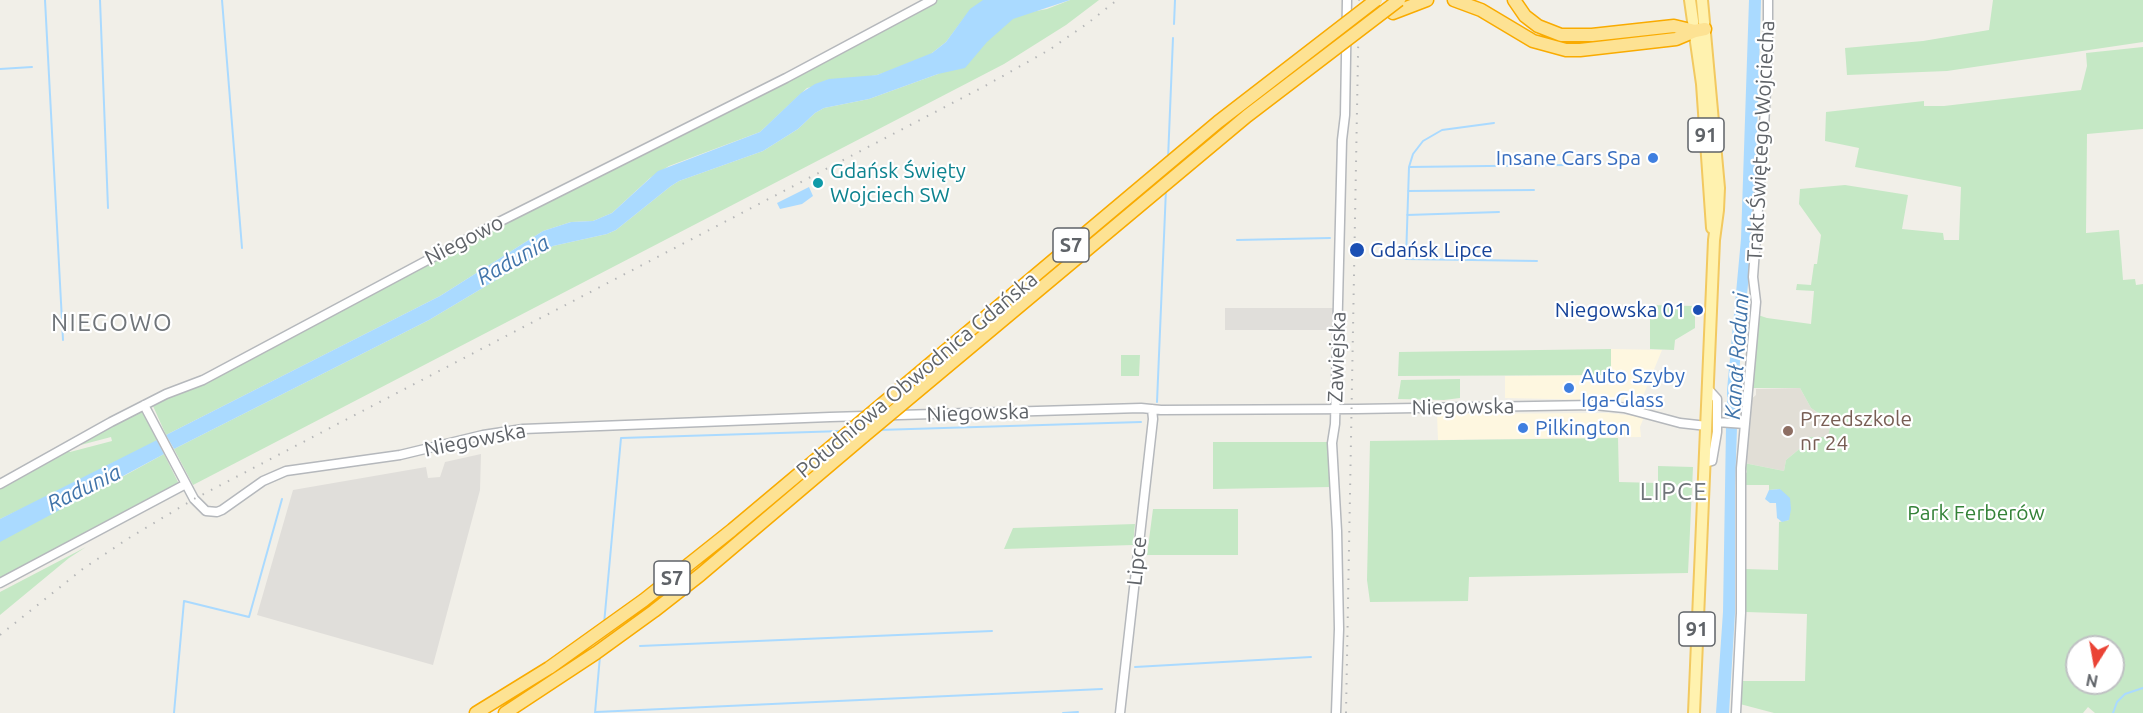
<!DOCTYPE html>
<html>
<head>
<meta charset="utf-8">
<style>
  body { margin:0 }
  #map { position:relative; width:2143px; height:713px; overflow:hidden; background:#f1efe8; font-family:Ubuntu,sans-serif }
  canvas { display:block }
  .north { position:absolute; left:2065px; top:635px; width:60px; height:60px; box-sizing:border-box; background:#fff; border:2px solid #bfc1c3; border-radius:50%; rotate:191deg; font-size:16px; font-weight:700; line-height:24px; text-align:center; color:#5f6368 }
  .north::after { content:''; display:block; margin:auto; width:21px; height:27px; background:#ea4335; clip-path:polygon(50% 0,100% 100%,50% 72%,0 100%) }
</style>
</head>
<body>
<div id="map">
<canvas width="2143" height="713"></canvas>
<div class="north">N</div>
</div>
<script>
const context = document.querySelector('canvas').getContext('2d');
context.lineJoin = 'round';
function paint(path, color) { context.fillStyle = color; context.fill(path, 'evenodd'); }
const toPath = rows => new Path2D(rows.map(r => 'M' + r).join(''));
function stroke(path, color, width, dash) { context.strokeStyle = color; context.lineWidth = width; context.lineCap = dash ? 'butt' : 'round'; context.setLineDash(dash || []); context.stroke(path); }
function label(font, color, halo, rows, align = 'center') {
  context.font = font + ' Ubuntu,sans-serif'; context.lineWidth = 4.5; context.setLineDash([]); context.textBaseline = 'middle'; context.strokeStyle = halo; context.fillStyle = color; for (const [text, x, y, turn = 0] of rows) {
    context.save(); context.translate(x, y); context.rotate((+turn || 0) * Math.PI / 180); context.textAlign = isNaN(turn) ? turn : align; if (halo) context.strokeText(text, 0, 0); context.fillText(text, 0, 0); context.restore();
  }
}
paint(toPath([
  [1611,349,1662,350,1641,401,1505,398,1505,376,1611,375],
  [1608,413,1644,417,1640,427,1641,437,1438,440,1437,414]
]), '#fef7e0');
paint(toPath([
  [1225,308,1333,308,1333,330,1225,330],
  [481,454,480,490,433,665,257,615,293,490,426,467,428,478,440,477,445,462]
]), '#e0deda');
paint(toPath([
  [1800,388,1811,408,1824,417,1830,426,1828,438,1803,446,1786,460,1784,471,1744,463,1748,440,1750,400,1756,395,1756,389]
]), '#e1ded6');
paint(toPath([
  [936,0,1035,0,964,18,946,42,932,53,930,58,877,75,807,88,760,132,669,166,650,178,612,213,593,221,571,222,543,231,440,296,166,435,153,406,205,380,376,288,798,74],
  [1070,0,1099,0,1066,25,1004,64,193,485,174,449,429,320,553,246,607,234,616,230,671,186,679,181,763,151,798,129,815,113,824,108,869,99,938,74,993,19,1047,9],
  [1993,0,2143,0,2143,42,1947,71,1847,75,1845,48,1923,41,1989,30],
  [2143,47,2143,129,2087,134,2086,233,2119,230,2123,280,2135,279,2136,285,2143,284,2143,713,2095,713,2088,707,2083,713,1774,713,1740,704,1741,681,1805,681,1807,614,1746,612,1745,569,1778,570,1779,522,1789,520,1780,489,1769,490,1769,485,1744,485,1744,475,1747,472,1744,463,1784,471,1786,460,1803,446,1805,437,1828,437,1830,426,1825,424,1824,417,1811,408,1800,388,1751,388,1758,315,1767,318,1811,324,1814,291,1796,290,1797,284,1811,285,1814,264,1817,264,1821,235,1799,204,1800,189,1845,185,1908,195,1902,229,1943,233,1944,240,1959,240,1961,187,1855,167,1859,148,1825,141,1826,112,1924,101,1924,106,1944,106,2081,90,2087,66,2086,53],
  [2077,647,2113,647,2113,683,2077,683],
  [1650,305,1695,306,1695,328,1675,340,1674,350,1650,349],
  [1611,349,1611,375,1398,376,1399,352],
  [1121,355,1140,355,1139,376,1121,376],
  [1460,379,1460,398,1444,400,1398,399,1401,380],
  [141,410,157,440,152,444,104,467,95,474,0,519,0,486,67,450,70,452,112,441,111,437,73,447],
  [1618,438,1619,482,1658,483,1658,466,1693,467,1688,573,1469,577,1468,601,1370,602,1367,580,1370,441],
  [1213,442,1329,442,1331,487,1213,489],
  [164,454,179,484,0,579,0,531,82,499],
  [1153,509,1238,509,1238,555,1147,555],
  [1135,524,1133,545,1004,549,1013,528],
  [86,547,69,558,0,615,0,592]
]), '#c5e8c5');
paint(toPath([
  [983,0,1070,0,1013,19,987,42,965,68,938,74,869,99,824,108,815,113,798,129,763,151,679,181,671,186,616,230,607,234,553,246,429,320,174,449,166,435,440,296,543,231,571,222,593,221,612,213,658,171,760,132,801,93,815,84,829,79,877,75,932,53,946,42,970,9],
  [1749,0,1761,0,1758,107,1753,237,1740,361,1737,420,1727,419,1727,390,1741,239],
  [809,187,813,196,802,204,780,209,777,203],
  [1726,427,1737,428,1735,488,1735,613,1729,713,1716,713,1723,612],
  [157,440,164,454,0,542,0,519],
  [1780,489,1790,498,1791,509,1789,520,1782,522,1777,518,1776,503,1770,503,1765,499,1769,490]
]), '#aadaff');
stroke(toPath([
  [45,0,63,340],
  [100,0,108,208],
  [222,0,242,248],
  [1174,24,1175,0],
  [0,69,32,67],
  [1494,123,1442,130,1423,141,1413,154,1409,167,1406,259,1537,261],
  [1168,159,1173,38],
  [1409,167,1567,165],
  [1408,191,1534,190],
  [1407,215,1499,212],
  [1237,240,1330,238],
  [1157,402,1166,189],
  [878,430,1141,422],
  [604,624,621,438,843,431],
  [640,646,992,631],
  [1135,667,1311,657],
  [596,712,1102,689],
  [174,713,184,601,249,617,282,499],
  [595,713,600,656],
  [1063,713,1078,712],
  [2113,713,2117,702,2125,694,2143,688]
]), '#aadaff', 2);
const minor = toPath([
  [144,405,194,499,206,511,217,512,222,510,263,481,286,471,400,455,483,435,523,429,830,417,1141,408,1161,410,1357,409,1594,405,1624,408,1680,423,1707,426],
  [1717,422,1745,424],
  [1705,463,1712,461,1717,432,1717,399,1708,389],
  [0,484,111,422,166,394,203,380,497,223,786,78,932,0],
  [0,583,186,484],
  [1120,713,1153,419,1152,409],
  [1336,713,1339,629,1337,531,1332,443,1335,424,1342,140,1345,115,1347,0],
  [1736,713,1741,613,1741,468,1756,302,1753,277,1764,127,1768,52,1768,0]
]);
const major = toPath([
  [1690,0,1702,84,1712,228],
  [1694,713,1714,240,1718,210,1719,188,1702,0]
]);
const highway = toPath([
  [1454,0,1481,10,1533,41,1566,50,1580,50,1676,39,1695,31,1705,29],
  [1514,0,1525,16,1538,26,1561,35,1592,35,1674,26,1695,31],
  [1393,13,1427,0],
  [476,713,549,668,644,600,732,530,856,426],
  [505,713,596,653,654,611,700,575,864,436]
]);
stroke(minor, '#b5b8bc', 11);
stroke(major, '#f2c960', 14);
stroke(highway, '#f9ab00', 15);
stroke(minor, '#fff', 8);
stroke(major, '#fff2af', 10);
stroke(highway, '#fde293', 12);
stroke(toPath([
  [0,635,84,568,129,538,194,499,985,86,1049,50,1088,23,1117,0],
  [1346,713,1359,0]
]), '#b6b7b8', 2, [1.5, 8]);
const highwayBridge = toPath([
  [856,426,1218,122,1376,0],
  [864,436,1247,116,1399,0]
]);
stroke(highwayBridge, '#f9ab00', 15, []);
stroke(highwayBridge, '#fde293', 12);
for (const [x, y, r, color] of [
  [1653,158,6,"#3f7fe0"],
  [818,183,6,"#0f9aa8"],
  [1357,250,8,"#1a4fb4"],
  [1698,310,6,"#1a4fb4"],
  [1569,388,6,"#3f7fe0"],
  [1523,428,6,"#3f7fe0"],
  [1788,431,6,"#8d6e63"]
]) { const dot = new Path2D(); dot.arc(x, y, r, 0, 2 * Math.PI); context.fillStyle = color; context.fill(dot); stroke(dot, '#fff', 2); }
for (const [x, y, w] of [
  [1706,135,36],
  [1071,245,36],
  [672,578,36],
  [1697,629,36]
]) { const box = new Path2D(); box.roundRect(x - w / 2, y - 17, w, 34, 4.5); context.fillStyle = '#fff'; context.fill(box); stroke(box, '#5f6368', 1.5); }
label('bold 20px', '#5f6368', null, [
  ["91",1706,135],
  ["S7",1071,245],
  ["S7",672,578],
  ["91",1697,629]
]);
label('21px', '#5f6368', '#fff', [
  ["Trakt Świętego Wojciecha",1761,141,-87],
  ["Niegowo",464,240,-27],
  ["Zawiejska",1337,357,-88],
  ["Południowa Obwodnica Gdańska",917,375,-40],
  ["Niegowska",1463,407,-1],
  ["Niegowska",978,413,-2],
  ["Niegowska",475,440,-11],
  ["Lipce",1137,561,-84]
]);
label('21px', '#366cbe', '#fff', [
  ["Insane Cars Spa",1641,158,"right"],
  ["Auto Szyby",1581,376],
  ["Iga-Glass",1581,400],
  ["Pilkington",1535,428]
], 'left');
label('21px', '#0d838f', '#fff', [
  ["Gdańsk Święty",830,171],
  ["Wojciech SW",830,195]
], 'left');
label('21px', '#164399', '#fff', [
  ["Gdańsk Lipce",1370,250],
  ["Niegowska 01",1686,310,"right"]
], 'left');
label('21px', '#785e54', '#fff', [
  ["Przedszkole",1800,419],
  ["nr 24",1800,443]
], 'left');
label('21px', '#348238', '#fff', [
  ["Park Ferberów",1976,513]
]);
label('italic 22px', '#4174aa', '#fff', [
  ["Radunia",513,260,-29],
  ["Kanał Raduni",1737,356,-86],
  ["Radunia",84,488,-26]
]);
context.letterSpacing = '1.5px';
label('24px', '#70757a', '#fff', [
  ["NIEGOWO",112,323],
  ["LIPCE",1674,492]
]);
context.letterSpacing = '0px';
</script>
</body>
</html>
